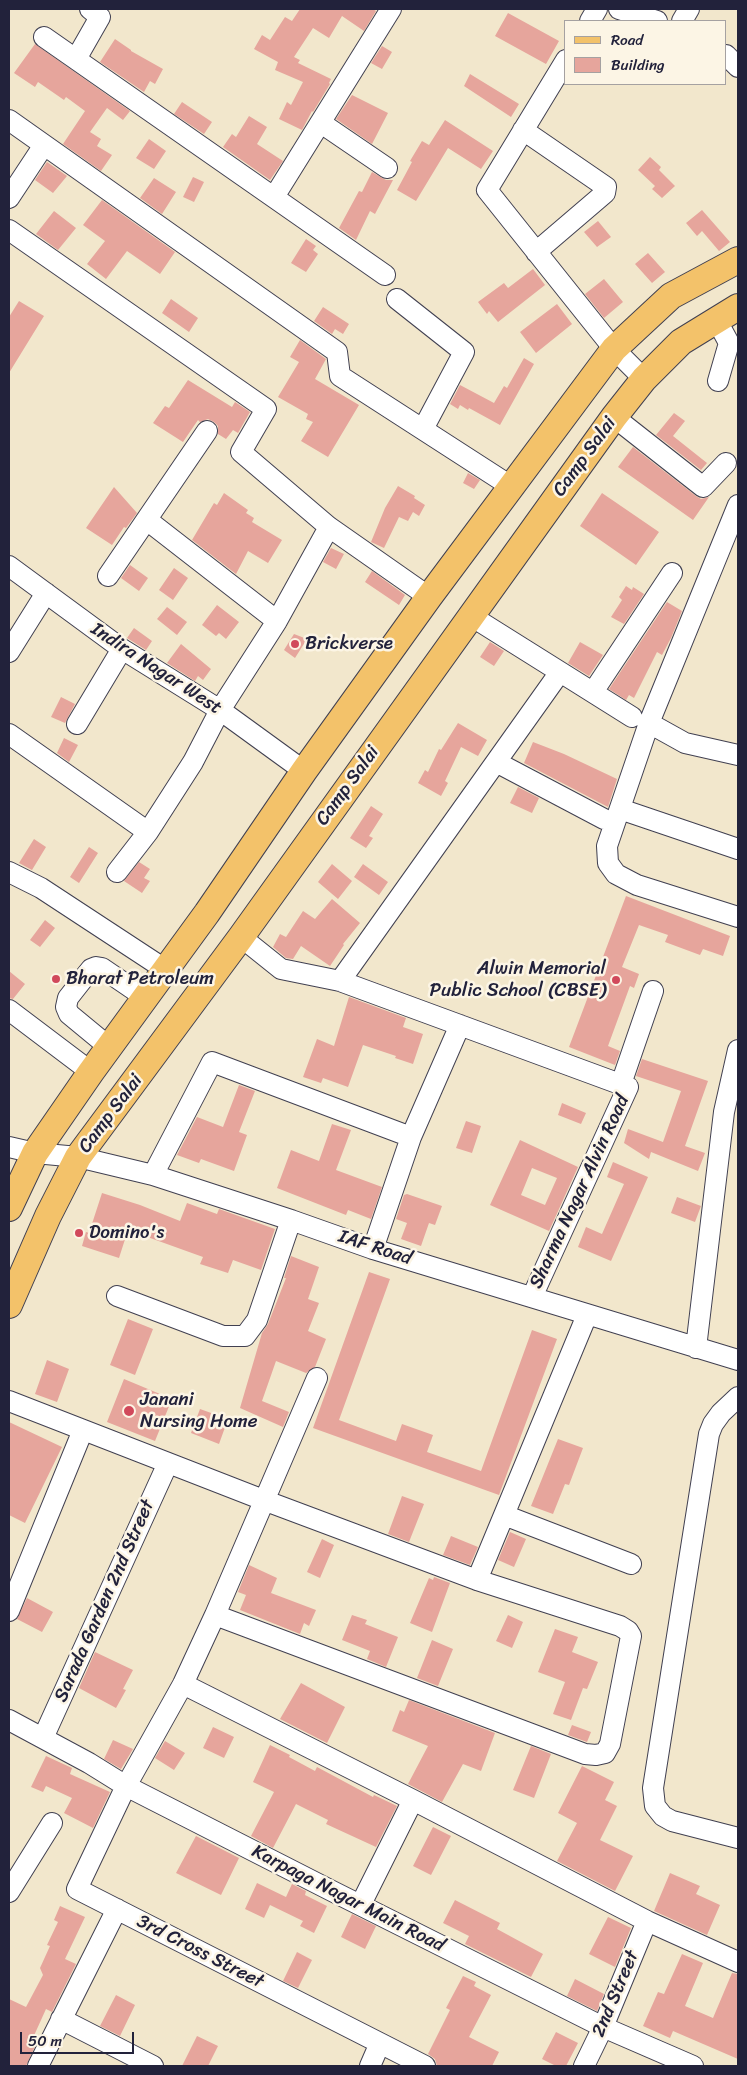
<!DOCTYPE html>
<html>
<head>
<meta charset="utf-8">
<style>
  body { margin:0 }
  #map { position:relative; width:747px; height:2075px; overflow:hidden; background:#f2e7cc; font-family:Sriracha,sans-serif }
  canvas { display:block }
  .frame { position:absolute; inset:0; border:10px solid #22223b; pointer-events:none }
  .legend { position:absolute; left:564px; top:20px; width:162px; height:65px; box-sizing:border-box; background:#fcf5e5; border:1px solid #a5a1a1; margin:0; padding:6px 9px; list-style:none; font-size:15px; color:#22223b }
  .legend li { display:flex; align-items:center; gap:10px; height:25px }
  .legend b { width:25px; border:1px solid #a5a1a1 }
  .scale { position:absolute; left:20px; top:2032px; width:114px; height:22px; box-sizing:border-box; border:2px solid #22223b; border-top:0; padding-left:6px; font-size:15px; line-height:18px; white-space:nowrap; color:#22223b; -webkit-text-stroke:4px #fcf5e5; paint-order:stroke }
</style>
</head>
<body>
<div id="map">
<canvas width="747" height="2075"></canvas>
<div class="frame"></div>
<ul class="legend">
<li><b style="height:6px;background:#f3c26a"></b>Road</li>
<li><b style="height:14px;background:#e6a59c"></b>Building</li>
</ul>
<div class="scale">50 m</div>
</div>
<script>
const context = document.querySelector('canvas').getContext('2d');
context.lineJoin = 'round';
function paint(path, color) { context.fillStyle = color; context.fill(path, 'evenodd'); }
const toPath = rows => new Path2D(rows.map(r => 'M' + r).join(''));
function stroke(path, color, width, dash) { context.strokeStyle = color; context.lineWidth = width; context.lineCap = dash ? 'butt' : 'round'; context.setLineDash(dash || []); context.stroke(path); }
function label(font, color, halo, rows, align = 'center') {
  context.font = font + ' Sriracha,sans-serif'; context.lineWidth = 5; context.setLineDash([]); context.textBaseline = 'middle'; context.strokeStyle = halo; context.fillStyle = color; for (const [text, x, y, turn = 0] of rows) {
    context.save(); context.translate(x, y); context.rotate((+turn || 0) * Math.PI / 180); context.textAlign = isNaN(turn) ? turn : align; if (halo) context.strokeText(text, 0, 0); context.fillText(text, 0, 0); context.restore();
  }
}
paint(toPath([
  [300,9,373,9,376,11,364,31,342,16,329,38,313,28,294,57,300,60,298,63,331,79,329,83,330,84,313,112,312,111,302,130,279,119,287,102,291,105,303,82,275,70,278,62,254,49,262,35,270,40,285,17,292,21],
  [508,13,559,41,546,64,495,36],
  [115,39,131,50,131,51,163,69,155,84,150,81,144,92,100,62],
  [35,44,130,111,123,120,107,108,90,132,101,139,97,146,112,155,101,171,63,144,85,111,66,97,64,100,38,82,35,87,14,73],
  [382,46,392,52,382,69,371,63],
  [470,74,519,104,511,117,464,86],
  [352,95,388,113,372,144,336,119],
  [182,102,212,122,204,134,174,114],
  [249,116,267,127,257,144,283,161,270,180,223,147,232,134,236,137],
  [445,120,493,151,481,169,448,148,416,201,397,190,412,162,410,161,422,141,429,145],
  [149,139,166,151,154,169,136,158],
  [650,157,661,167,659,170,675,186,662,198,652,189,655,186,638,170],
  [47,162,67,176,53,193,35,180],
  [372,172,386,180,393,180,375,214,370,211,356,240,339,228,359,191,362,192],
  [193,177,204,182,194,202,183,197],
  [154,178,176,192,162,214,140,198],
  [102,200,175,252,160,274,127,251,106,279,87,264,105,241,83,225],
  [702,210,730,242,719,251,702,231,697,236,686,223],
  [54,211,76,228,58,250,36,234],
  [598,221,611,237,597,247,584,232],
  [306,239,316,246,313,250,318,254,306,272,291,263],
  [648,253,665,272,652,283,635,264],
  [533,269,545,285,498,322,489,311,487,314,478,302,504,283,508,288],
  [604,279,623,302,604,318,585,294],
  [171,299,198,318,189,332,162,313],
  [19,301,44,316,9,373,9,317],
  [557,304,572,324,536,353,520,332],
  [323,307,349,324,343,334,335,329,332,334,314,321],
  [300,340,326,359,315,379,359,405,328,457,301,441,313,422,306,419,308,414,278,397,299,362,290,357],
  [524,358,534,364,500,425,469,408,468,410,460,405,458,409,450,404,460,385,494,403,504,386,507,388],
  [188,380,232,407,235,402,250,412,238,433,233,430,226,439,218,434,218,426,214,422,208,419,200,422,198,420,183,442,153,423,165,406,169,408],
  [674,413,685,421,673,436,707,463,701,470,656,435],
  [633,447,696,496,701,499,709,497,693,520,618,467],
  [468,473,480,480,474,489,463,483],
  [398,486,415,496,414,498,425,505,419,516,413,512,408,521,399,517,384,548,371,542,385,508],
  [114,487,137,513,126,528,124,527,112,545,86,528],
  [224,493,248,510,246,513,254,518,252,522,282,540,268,563,248,551,236,574,192,540,214,503,217,505],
  [602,493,659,532,636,565,580,526],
  [331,548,344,554,336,569,323,562],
  [130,565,148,578,139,591,121,578],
  [174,568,188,578,173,600,159,590],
  [372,571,405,595,399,605,365,582],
  [626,586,632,590,633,587,644,594,624,624,611,617,622,600,619,597],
  [667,602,682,611,671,638,662,655,657,652,634,698,629,695,626,700,609,689],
  [217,605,239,622,226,639,219,633,216,636,202,625],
  [167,607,187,622,177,635,157,619],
  [134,628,152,641,146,650,127,638],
  [294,634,307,639,295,658,284,650],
  [490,642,504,651,494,666,480,657],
  [580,642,603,655,589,676,568,663],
  [181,644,211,669,203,680,198,676,195,681,167,663],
  [61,697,75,704,65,723,51,717],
  [458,723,487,740,478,756,461,747,445,781,448,783,441,796,418,783,425,770,428,772,439,749,441,750],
  [64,738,78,745,69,762,57,753],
  [533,742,564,754,617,779,608,807,524,763],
  [518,787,539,798,532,813,510,803],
  [371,806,383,814,369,836,373,838,366,848,350,838],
  [34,839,46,847,32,870,19,863],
  [89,847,98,853,79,883,70,877],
  [139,862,150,869,144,878,150,881,142,893,124,881],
  [332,864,352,881,338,899,318,882],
  [363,864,388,882,379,895,354,877],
  [626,896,730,936,723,956,703,949,700,955,665,942,668,935,639,925,622,967,639,974,634,988,630,986,608,1046,620,1051,615,1065,569,1047],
  [332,899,360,923,343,944,344,945,330,966,301,946,293,959,286,958,273,947,280,934,286,937,303,911,315,919],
  [45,920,55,928,40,947,30,940],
  [9,971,25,984,13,999,9,998],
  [349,997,406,1018,403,1027,423,1034,413,1064,395,1058,396,1056,363,1045,348,1087,323,1078,321,1083,303,1077,317,1039,334,1046],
  [642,1059,708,1081,685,1146,705,1153,698,1171,651,1152,649,1159,624,1143,628,1129,663,1142,681,1091,636,1076],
  [239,1085,255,1091,239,1132,247,1135,234,1171,201,1159,199,1163,177,1155,197,1117,223,1127],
  [562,1103,586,1113,581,1124,558,1115],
  [466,1121,481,1126,472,1153,456,1148],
  [332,1124,351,1130,336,1170,382,1187,371,1219,348,1210,346,1215,277,1188,291,1150,319,1161],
  [520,1140,578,1167,549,1231,490,1205],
  [532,1168,557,1178,545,1205,521,1195],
  [613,1162,648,1177,611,1261,578,1247,586,1227,602,1234,624,1184,607,1177],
  [102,1193,140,1205,180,1221,187,1203,217,1214,219,1209,275,1229,261,1270,233,1260,228,1273,200,1264,203,1257,128,1230,119,1258,82,1246,86,1232,89,1233],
  [407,1194,442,1206,435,1225,429,1223,421,1246,401,1239,407,1223,396,1219,404,1195],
  [677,1197,701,1206,695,1222,671,1213],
  [291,1256,319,1267,308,1299,319,1303,308,1331,326,1339,315,1367,306,1373,276,1361,262,1401,289,1412,283,1427,240,1408,262,1333,268,1324,286,1278,284,1278],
  [369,1272,390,1279,339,1420,396,1441,402,1424,433,1435,427,1452,481,1471,532,1330,557,1339,499,1495,313,1428],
  [128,1319,153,1329,135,1375,110,1365],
  [47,1360,69,1369,57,1402,35,1394],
  [124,1379,172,1399,155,1441,107,1422],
  [200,1409,228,1419,219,1444,191,1433],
  [9,1422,62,1447,25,1523,9,1515],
  [558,1439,583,1448,569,1485,565,1484,553,1514,531,1506],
  [402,1496,424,1504,409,1542,388,1534],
  [510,1532,526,1539,514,1567,498,1560],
  [451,1536,478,1547,470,1565,443,1555],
  [322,1539,334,1545,320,1578,307,1572],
  [249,1565,277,1578,271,1593,316,1610,309,1626,304,1623,300,1634,240,1610,246,1595,238,1592],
  [434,1577,450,1583,432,1632,410,1623,429,1578,433,1580],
  [27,1598,53,1612,42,1632,17,1619],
  [352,1615,367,1620,365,1624,398,1637,386,1667,367,1659,370,1651,342,1640],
  [508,1615,523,1622,512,1648,496,1641],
  [555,1629,578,1637,572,1652,598,1662,587,1689,583,1688,571,1720,553,1714,565,1682,538,1672],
  [432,1640,453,1649,438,1686,417,1678],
  [95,1652,133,1670,123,1689,126,1690,116,1708,79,1688],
  [301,1683,345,1707,327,1743,280,1719],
  [409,1700,495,1733,481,1771,463,1764,442,1802,408,1784,428,1746,392,1731,400,1710,404,1712],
  [572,1725,591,1732,587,1742,568,1735],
  [213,1727,234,1737,224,1758,203,1748],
  [113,1740,133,1749,121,1769,104,1759],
  [165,1741,185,1753,174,1770,155,1758],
  [270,1745,290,1755,289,1757,315,1771,317,1767,373,1797,374,1795,397,1806,376,1847,326,1824,328,1820,296,1804,273,1848,251,1836,274,1792,253,1782],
  [531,1746,551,1754,534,1798,513,1790],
  [46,1756,72,1768,70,1774,110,1792,93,1828,64,1813,72,1798,46,1786,43,1792,31,1787],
  [582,1766,614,1782,605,1800,617,1806,600,1840,633,1856,615,1891,557,1861,577,1823,558,1813],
  [433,1827,451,1836,431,1875,413,1866],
  [196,1836,239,1858,221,1895,176,1873],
  [670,1873,700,1886,696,1894,720,1905,707,1935,654,1911],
  [257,1883,286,1897,292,1884,306,1891,305,1895,327,1906,314,1933,300,1926,303,1921,270,1905,264,1918,245,1909],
  [455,1900,500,1923,497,1929,543,1954,531,1977,465,1944,469,1936,443,1923],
  [60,1906,85,1917,65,1959,76,1964,52,2012,46,2009,32,2040,37,2042,26,2066,9,2066,9,1999,26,2007,43,1975,40,1968,50,1946,47,1945,58,1922,54,1920],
  [352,1914,376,1926,365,1949,341,1937],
  [608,1917,631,1928,615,1967,589,1954],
  [297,1952,312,1960,298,1988,283,1981],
  [682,1954,703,1963,685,2006,713,2018,732,1973,738,1974,738,2059,673,2031,670,2038,643,2026,658,1992,664,1994],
  [463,1976,476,1982,474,1986,491,1995,469,2037,499,2052,492,2066,437,2066,435,2059,428,2054,450,2010,446,2008],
  [575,1979,604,1994,597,2011,567,1996],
  [116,1995,135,2005,120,2036,100,2026],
  [556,2032,578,2043,566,2066,556,2066,542,2059],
  [197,2036,218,2046,208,2066,182,2066]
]), '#e6a59c');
const minor = toPath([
  [619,9,657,21],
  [590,21,597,9],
  [682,21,689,9],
  [44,37,385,275],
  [726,55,738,67],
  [76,59,100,17,90,9],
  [566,60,487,190,614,349,644,379],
  [9,120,337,352,340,376,512,487],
  [321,123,387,168],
  [523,130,606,187,605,193,536,252],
  [274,197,391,9],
  [9,198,44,145],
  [9,230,266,409,241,452,329,527,429,597],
  [397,299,464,352,423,429],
  [716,319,729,343,718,381],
  [614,417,703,487,726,463],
  [738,505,649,723,607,846,608,863,616,874,637,885,738,917],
  [147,520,277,621],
  [9,566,122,649,220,710,304,771],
  [108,576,207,431],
  [471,616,632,717],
  [9,652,46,593],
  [593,692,672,573],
  [649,723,685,743,738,755],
  [77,724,122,649],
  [9,734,148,832,193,762,220,710,277,621,329,527],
  [496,762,604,819],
  [620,809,738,849],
  [9,872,41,888,166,970],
  [117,872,148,832],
  [241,937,281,969,340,981,628,1087,532,1297],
  [340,981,560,672],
  [9,1010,91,1072],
  [109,1047,69,1014,66,1007,68,998,79,984,91,969,96,967,102,968,146,998],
  [621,1084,653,991],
  [9,1147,35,1153,78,1157,153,1175,291,1220,373,1249,738,1360],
  [153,1175,212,1062,411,1137],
  [373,1249,411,1137,460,1025],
  [117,1296,223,1336,245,1336,257,1320,291,1220],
  [696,1348,724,1112,738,1050],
  [317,1378,215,1615,183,1684,126,1786,77,1889,425,2066],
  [738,1397,721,1413,713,1424,709,1434,653,1788,655,1806,663,1816,672,1821,738,1838],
  [9,1401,266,1501,477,1580,620,1626,628,1631,631,1636,610,1744,605,1753,596,1755,585,1754,215,1615],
  [504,1515,631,1564],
  [477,1580,587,1315],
  [9,1611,83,1430],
  [183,1684,413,1800,647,1921,738,1962],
  [9,1720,89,1763,126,1786,332,1891,603,2027,693,2066],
  [43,1738,168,1463],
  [9,1892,52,1823],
  [361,1904,413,1800],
  [61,2019,153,2066],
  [38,2066,117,1909],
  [370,2066,380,2043],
  [584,2066,603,2027,647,1921]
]);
const major = toPath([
  [9,1208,35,1153,91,1072,207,913,304,771,429,597,614,349,671,296,738,260],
  [9,1305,48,1216,78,1157,241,937,614,417,644,379,681,342,738,307]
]);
stroke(minor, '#414051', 22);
stroke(major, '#414051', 28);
stroke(minor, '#fff', 20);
stroke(major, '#f3c26a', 26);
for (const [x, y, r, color] of [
  [295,644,5,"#d1495b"],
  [56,979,5,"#d1495b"],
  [616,980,5,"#d1495b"],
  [79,1233,5,"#d1495b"],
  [129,1411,6,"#d1495b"]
]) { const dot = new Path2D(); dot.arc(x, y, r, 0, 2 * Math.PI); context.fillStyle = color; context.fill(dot); stroke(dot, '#fcf5e5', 2); }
label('19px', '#22223b', '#fcf5e5', [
  ["Camp Salai",585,457,-54],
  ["Indira Nagar West",156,669,33],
  ["Camp Salai",348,786,-54],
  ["Camp Salai",111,1114,-53],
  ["Sharma Nagar Alvin Road",580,1192,-65],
  ["IAF Road",375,1248,18],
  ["Sarada Garden 2nd Street",105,1601,-66],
  ["Karpaga Nagar Main Road",348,1899,27],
  ["3rd Cross Street",200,1952,27],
  ["2nd Street",616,1994,-67]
]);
label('19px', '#22223b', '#fcf5e5', [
  ["Brickverse",305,644],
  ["Alwin Memorial",606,969,"right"],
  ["Public School (CBSE)",606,991,"right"],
  ["Bharat Petroleum",66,979],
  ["Domino's",89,1233],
  ["Janani",140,1400],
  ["Nursing Home",140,1422]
], 'left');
</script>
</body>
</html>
